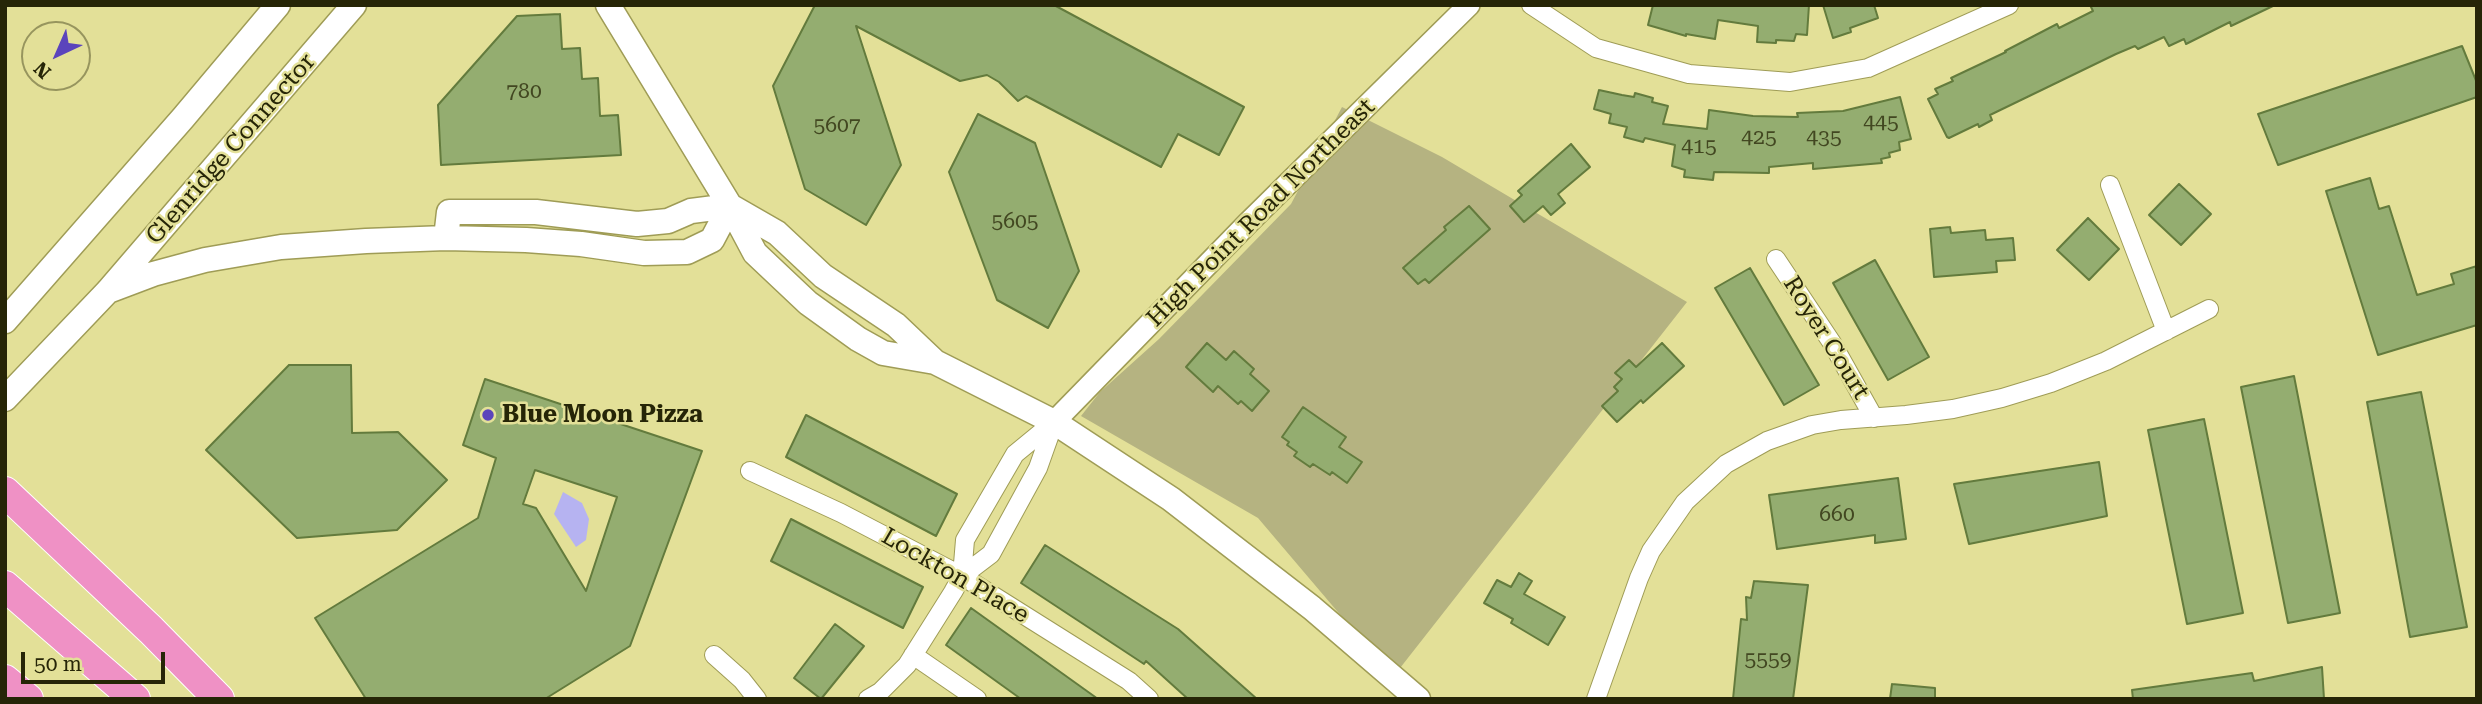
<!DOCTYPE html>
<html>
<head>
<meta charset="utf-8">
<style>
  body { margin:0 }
  #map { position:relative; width:2482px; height:704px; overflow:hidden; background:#e3e098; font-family:"Roboto Serif",serif }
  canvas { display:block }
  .frame { position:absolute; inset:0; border:7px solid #262507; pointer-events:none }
  .north { position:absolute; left:21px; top:21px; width:70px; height:70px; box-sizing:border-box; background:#e3e098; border:2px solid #97955e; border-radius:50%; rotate:224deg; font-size:19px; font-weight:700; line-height:28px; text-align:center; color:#262507 }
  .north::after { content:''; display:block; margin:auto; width:24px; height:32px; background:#5b44bc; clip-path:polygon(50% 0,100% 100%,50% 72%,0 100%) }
  .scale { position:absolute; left:21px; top:652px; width:144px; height:32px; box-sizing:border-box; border:4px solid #262507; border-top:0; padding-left:9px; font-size:21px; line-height:24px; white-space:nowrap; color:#262507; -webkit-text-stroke:5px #e3e098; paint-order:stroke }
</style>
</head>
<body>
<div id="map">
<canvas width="2482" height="704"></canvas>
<div class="frame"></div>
<div class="north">N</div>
<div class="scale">50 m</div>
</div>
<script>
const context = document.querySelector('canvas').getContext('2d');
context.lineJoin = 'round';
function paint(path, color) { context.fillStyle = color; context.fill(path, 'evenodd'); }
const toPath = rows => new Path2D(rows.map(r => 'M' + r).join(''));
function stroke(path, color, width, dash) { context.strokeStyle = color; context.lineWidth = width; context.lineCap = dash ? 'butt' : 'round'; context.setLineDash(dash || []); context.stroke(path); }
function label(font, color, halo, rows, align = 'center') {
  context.font = font + ' "Roboto Serif",serif'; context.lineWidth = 5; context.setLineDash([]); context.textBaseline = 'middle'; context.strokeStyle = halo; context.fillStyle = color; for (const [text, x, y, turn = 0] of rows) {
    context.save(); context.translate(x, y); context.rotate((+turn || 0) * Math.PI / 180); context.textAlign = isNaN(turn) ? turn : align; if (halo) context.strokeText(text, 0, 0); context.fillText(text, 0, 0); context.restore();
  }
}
paint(toPath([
  [1342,107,1442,157,1687,302,1393,677,1258,518,1081,416,1100,392,1159,339,1291,204]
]), '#b5b381');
paint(toPath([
  [563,492,582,503,589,519,586,540,576,547,554,514]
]), '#b6b3f1');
const building = toPath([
  [815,5,1054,5,1244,107,1219,155,1178,134,1161,167,1026,96,1018,101,999,82,987,75,960,81,856,26,901,165,866,225,805,189,773,86,815,5],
  [1653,5,1809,5,1807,35,1796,34,1794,41,1776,40,1776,43,1757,42,1758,26,1718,20,1715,39,1686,34,1686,36,1648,25,1653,5],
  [1823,5,1874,5,1878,18,1850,28,1851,32,1833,38,1823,5],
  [2090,5,2275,5,2231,26,2230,22,2186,44,2184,39,2169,46,2164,37,2138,49,2135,46,2116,54,1990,115,1992,120,1979,127,1978,124,1949,138,1947,137,1928,99,1938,94,1935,89,1953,81,1951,78,2006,52,2005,51,2057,24,2059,28,2093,11,2090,5],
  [560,14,562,49,580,48,582,79,598,78,600,116,618,115,621,155,441,165,438,105,517,16,560,14],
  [2462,46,2477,83,2477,97,2278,165,2258,114,2462,46],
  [1599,90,1622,95,1634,97,1635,93,1653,98,1652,102,1668,106,1663,124,1707,129,1709,110,1753,116,1798,117,1797,113,1843,111,1900,97,1911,139,1899,142,1900,150,1889,153,1890,157,1881,159,1882,163,1813,169,1813,163,1769,167,1769,173,1714,172,1713,180,1684,177,1685,170,1672,166,1675,145,1645,138,1643,142,1624,137,1627,127,1609,123,1611,114,1594,109,1599,90],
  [978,114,1035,143,1079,271,1048,328,997,300,949,172,978,114],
  [1571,144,1590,167,1558,194,1565,203,1551,215,1543,206,1524,222,1510,206,1522,195,1518,191,1571,144],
  [2370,178,2379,209,2389,206,2417,295,2454,284,2451,274,2477,266,2477,325,2378,355,2326,191,2370,178],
  [2179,184,2211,214,2181,245,2149,215,2179,184],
  [1469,206,1490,229,1429,283,1425,279,1418,284,1403,268,1446,230,1444,227,1469,206],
  [2088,218,2119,249,2089,280,2057,250,2088,218],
  [1950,227,1951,233,1985,230,1986,240,2013,238,2015,260,1996,261,1997,272,1934,277,1930,229,1950,227],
  [1875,260,1929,357,1888,380,1833,283,1875,260],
  [1750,268,1819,385,1784,405,1715,288,1750,268],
  [1207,343,1226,360,1234,351,1254,369,1250,374,1269,391,1252,411,1241,401,1238,404,1218,386,1213,392,1186,367,1207,343],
  [1662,343,1684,366,1643,403,1641,400,1617,422,1602,406,1618,391,1614,387,1622,379,1615,373,1629,360,1636,367,1662,343],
  [289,365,351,365,352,433,398,432,447,480,397,530,297,538,206,450,289,365],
  [2294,376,2340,613,2288,623,2241,387,2294,376],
  [485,379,702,451,630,646,545,699,366,699,315,618,478,518,496,458,463,445,485,379],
  [535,470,617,497,586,591,536,508,523,504,535,470],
  [2421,392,2467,627,2410,637,2367,402,2421,392],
  [1303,407,1346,437,1339,447,1362,462,1347,483,1332,472,1330,475,1313,464,1310,467,1294,456,1297,452,1287,445,1289,442,1282,437,1303,407],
  [806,415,957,494,936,536,786,457,806,415],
  [2204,419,2243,613,2187,624,2148,430,2204,419],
  [2099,462,2107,516,1969,544,1954,484,2099,462],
  [1898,478,1906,539,1875,543,1875,535,1777,549,1769,495,1898,478],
  [791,519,923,587,903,628,771,561,791,519],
  [1045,545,1178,629,1257,699,1188,699,1146,661,1144,664,1021,583,1045,545],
  [1519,573,1532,581,1524,594,1565,617,1548,645,1511,623,1513,619,1484,603,1497,580,1511,587,1519,573],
  [1754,581,1808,585,1793,699,1733,699,1741,619,1747,620,1746,597,1751,598,1754,581],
  [971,608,1098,699,1021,699,946,645,971,608],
  [835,624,864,646,821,699,794,678,835,624],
  [2322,667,2324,699,2133,699,2132,690,2252,673,2254,681,2322,667],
  [1892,684,1935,688,1935,699,1890,699,1892,684]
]);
paint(building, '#94ad70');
stroke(building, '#637b3d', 2);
const minor = toPath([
  [1531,5,1596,48,1689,74,1790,82,1868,68,2009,5],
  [2110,185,2166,331],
  [1776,259,1832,343,1874,418],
  [750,471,841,513,962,576,1129,681,1149,699],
  [962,576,991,554,1038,468,1054,423],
  [714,655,742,680,757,699],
  [913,655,977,699],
  [868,699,880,692,907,665,953,592,962,576,965,540,1015,454,1054,422],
  [1596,699,1639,578,1651,551,1685,502,1726,464,1767,441,1812,425,1841,420,1906,415,1953,409,2002,398,2051,383,2106,361,2209,309]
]);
const tertiary = toPath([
  [1054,422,1248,223,1469,5]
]);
const secondary = toPath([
  [608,5,730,206,755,253,808,303,858,339,883,353,935,362],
  [730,206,777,233,823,276,896,325,935,362,1054,422,1171,499,1312,608,1418,699],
  [446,238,449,212,536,212,637,224,668,221,691,211,730,206],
  [108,291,153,274,205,260,281,247,366,241,446,238,526,240,581,244,644,253,687,252,712,240,730,206],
  [5,321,183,118,278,5],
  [5,399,108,291,354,5]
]);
const motorway = toPath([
  [5,492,151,630,219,699],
  [5,586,135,699],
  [5,680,28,699]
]);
stroke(minor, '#9f9c56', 20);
stroke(tertiary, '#9f9c56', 24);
stroke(secondary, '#9f9c56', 27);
stroke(motorway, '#fff', 32);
stroke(minor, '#fff', 18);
stroke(tertiary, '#fff', 21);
stroke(secondary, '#fff', 24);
stroke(motorway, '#ef91c5', 30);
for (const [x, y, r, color] of [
  [488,415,7,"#5b44bc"]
]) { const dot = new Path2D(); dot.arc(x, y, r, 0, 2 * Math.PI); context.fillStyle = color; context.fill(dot); stroke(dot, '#e3e098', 2.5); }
label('21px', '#424721', null, [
  ["780",524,92],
  ["445",1881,123],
  ["5607",837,126],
  ["425",1759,138],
  ["435",1824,138],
  ["415",1699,147],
  ["5605",1015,222],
  ["660",1837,515],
  ["5559",1768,660]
]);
label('24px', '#262507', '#e3e098', [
  ["Glenridge Connector",231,149,-49],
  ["High Point Road Northeast",1261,213,-45],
  ["Royer Court",1826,338,58],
  ["Lockton Place",955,576,30]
]);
label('bold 24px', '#262507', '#e3e098', [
  ["Blue Moon Pizza",502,415]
], 'left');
</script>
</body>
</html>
